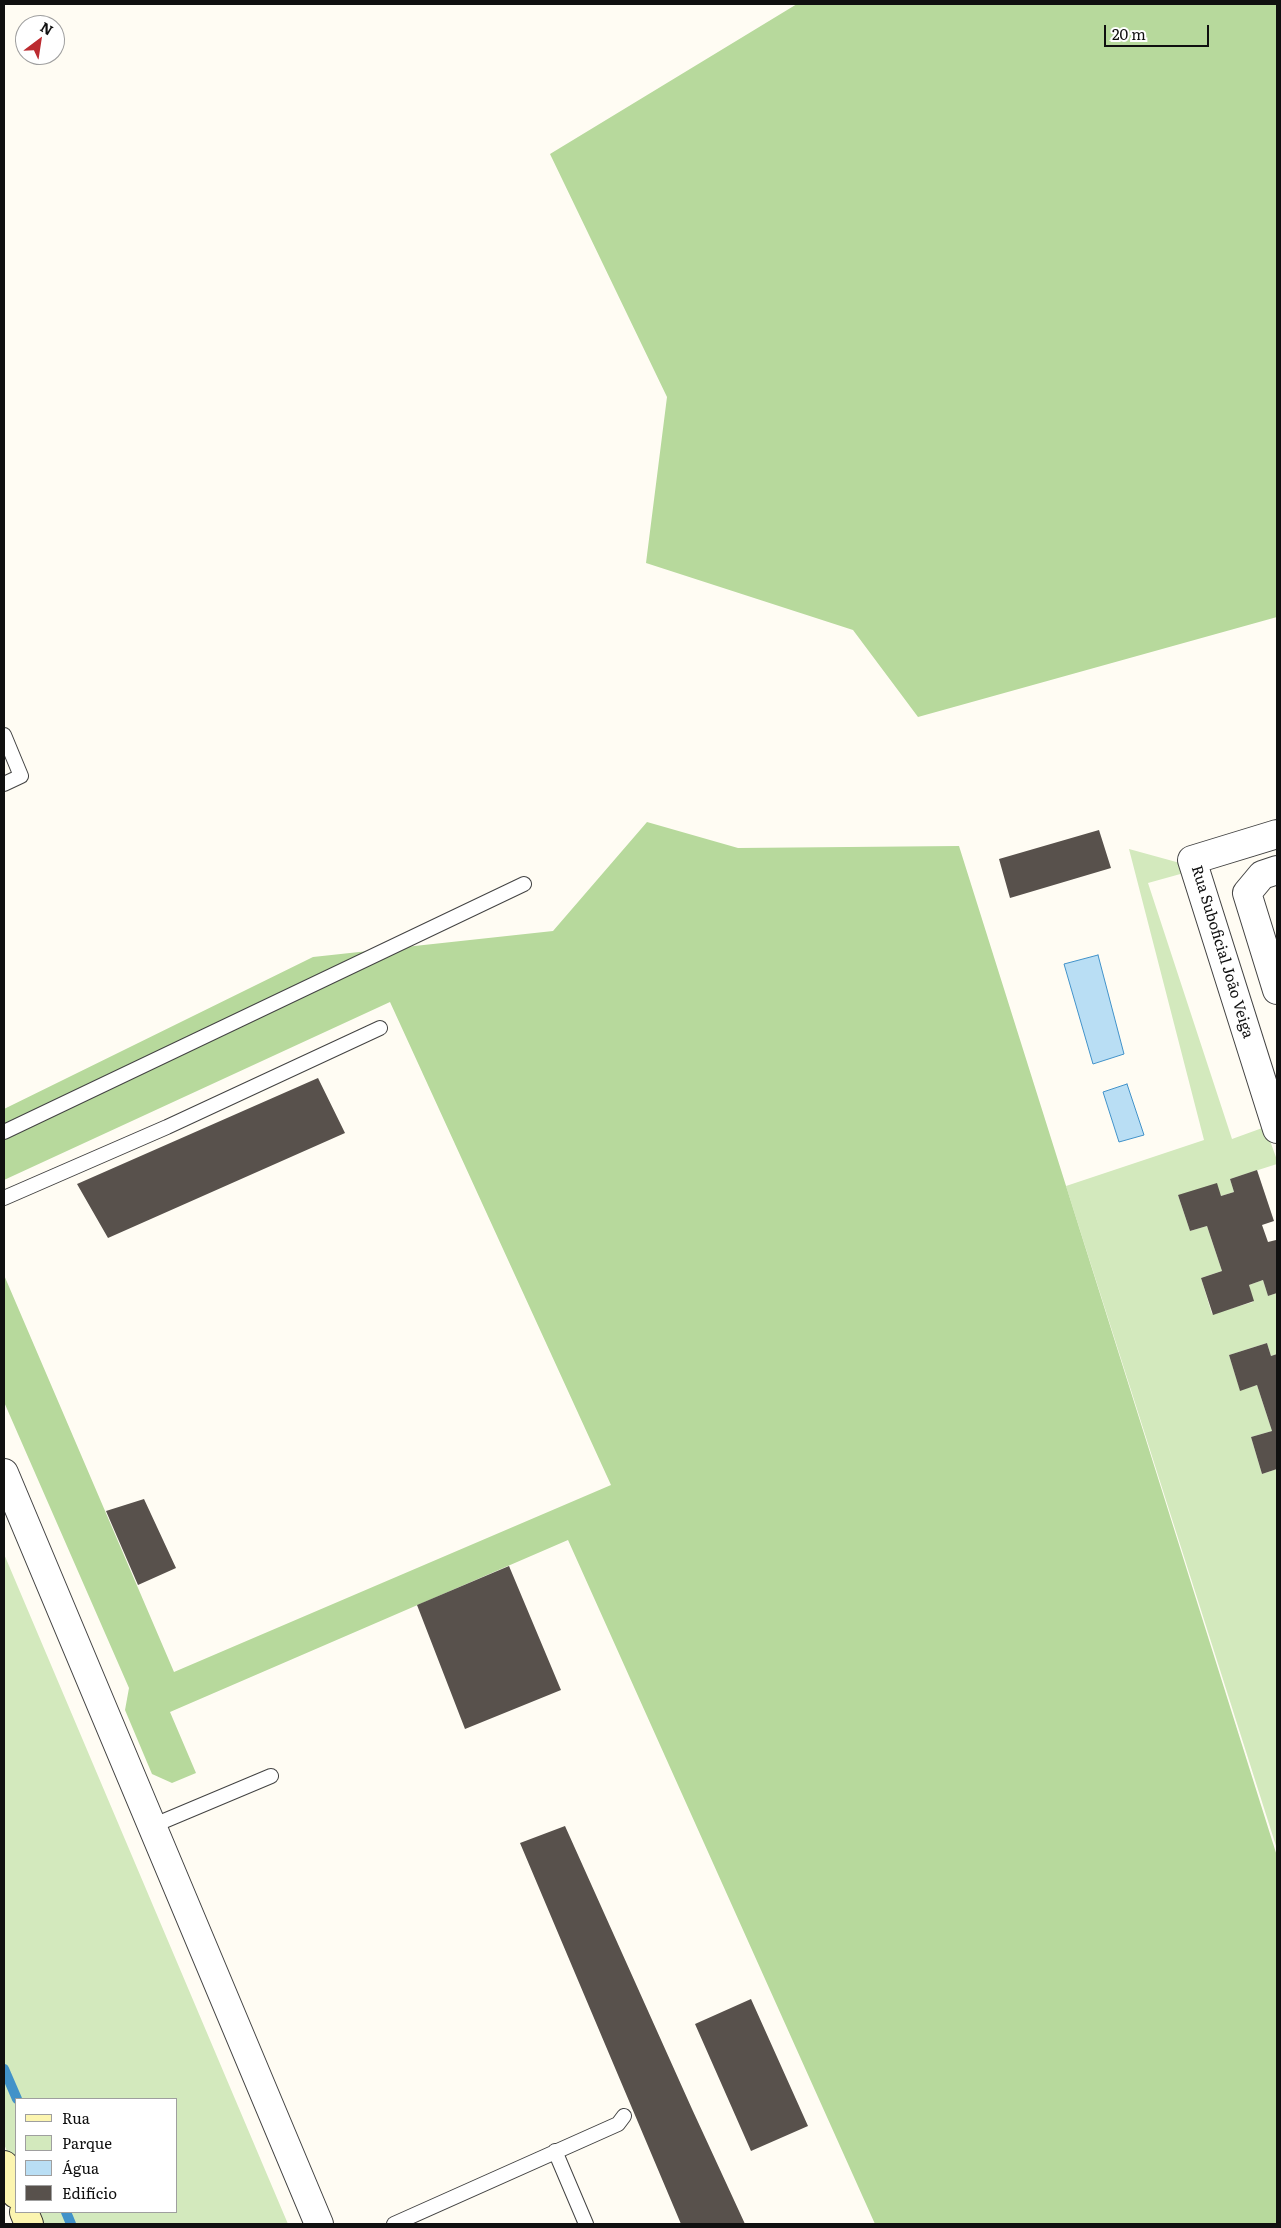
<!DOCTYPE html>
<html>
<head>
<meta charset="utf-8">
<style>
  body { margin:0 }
  #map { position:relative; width:1281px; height:2228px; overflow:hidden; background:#fffcf3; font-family:Literata,serif }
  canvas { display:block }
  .frame { position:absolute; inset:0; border:5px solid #101010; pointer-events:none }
  .legend { position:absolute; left:15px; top:2098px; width:162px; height:115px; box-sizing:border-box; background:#fff; border:1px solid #9f9f9f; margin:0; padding:6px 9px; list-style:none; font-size:15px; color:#101010 }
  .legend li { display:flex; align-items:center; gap:10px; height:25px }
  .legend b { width:25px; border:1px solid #9f9f9f }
  .north { position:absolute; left:15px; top:15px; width:50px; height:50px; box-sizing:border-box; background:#fff; border:1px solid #9f9f9f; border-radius:50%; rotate:31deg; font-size:14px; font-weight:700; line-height:20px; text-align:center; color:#101010 }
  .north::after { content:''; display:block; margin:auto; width:18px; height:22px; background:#bc2b30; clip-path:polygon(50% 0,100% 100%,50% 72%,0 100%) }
  .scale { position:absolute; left:1104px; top:25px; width:105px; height:22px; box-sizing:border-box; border:2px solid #101010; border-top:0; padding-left:6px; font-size:15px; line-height:18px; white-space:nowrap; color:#101010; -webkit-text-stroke:4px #fff; paint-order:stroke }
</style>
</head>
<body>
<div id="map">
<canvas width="1281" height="2228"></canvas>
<div class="frame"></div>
<ul class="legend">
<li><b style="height:6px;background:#fcf5b0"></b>Rua</li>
<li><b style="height:14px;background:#d3e9bd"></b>Parque</li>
<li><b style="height:14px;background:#b9def4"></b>Água</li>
<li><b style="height:14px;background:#58514c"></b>Edifício</li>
</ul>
<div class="north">N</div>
<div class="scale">20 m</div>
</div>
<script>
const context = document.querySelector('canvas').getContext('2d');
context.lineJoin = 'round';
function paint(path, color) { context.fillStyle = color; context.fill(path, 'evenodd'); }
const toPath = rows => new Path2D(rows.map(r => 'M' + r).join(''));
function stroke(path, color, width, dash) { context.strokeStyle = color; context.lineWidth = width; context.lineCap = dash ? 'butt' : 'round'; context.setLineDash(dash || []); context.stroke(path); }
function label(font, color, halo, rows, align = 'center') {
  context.font = font + ' Literata,serif'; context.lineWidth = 5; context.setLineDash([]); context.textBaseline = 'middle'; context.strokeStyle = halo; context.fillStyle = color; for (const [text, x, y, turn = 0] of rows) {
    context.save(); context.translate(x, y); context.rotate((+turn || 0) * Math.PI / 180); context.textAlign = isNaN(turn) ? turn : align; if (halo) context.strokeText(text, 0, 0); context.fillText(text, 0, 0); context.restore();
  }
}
paint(toPath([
  [1129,849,1180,863,1184,873,1148,883,1232,1139,1265,1127,1277,1160,1277,1164,1230,1179,1234,1192,1221,1196,1178,1195,1190,1231,1207,1226,1222,1271,1201,1278,1212,1314,1253,1302,1249,1285,1263,1280,1268,1296,1277,1293,1277,1354,1271,1356,1267,1343,1229,1355,1240,1390,1257,1385,1272,1431,1251,1437,1262,1474,1277,1469,1277,1849,1066,1186,1204,1140],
  [4,1554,288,2224,39,2224,33,2212,176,2212,176,2099,16,2099,16,2173,4,2144]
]), '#d3e9bd');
paint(toPath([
  [797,4,1277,4,1277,617,918,717,853,630,646,563,667,397,550,154],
  [647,822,738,848,959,846,1277,1856,1277,2224,875,2224,568,1540,170,1712,196,1773,172,1783,152,1774,125,1710,129,1688,4,1402,4,1275,174,1672,611,1485,390,1002,4,1180,4,1109,313,957,553,931]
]), '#b7d99c');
const water = toPath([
  [1098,955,1124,1054,1093,1064,1064,964,1098,955],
  [1127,1084,1144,1135,1119,1142,1103,1092,1127,1084]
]);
paint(water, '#b9def4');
stroke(water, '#4292c9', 1);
stroke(toPath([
  [4,2069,17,2099],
  [66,2212,71,2224]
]), '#4292c9', 10);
paint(toPath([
  [1099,830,1111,868,1010,898,999,859],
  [318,1078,345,1133,108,1238,77,1184],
  [1257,1170,1274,1221,1262,1225,1268,1242,1276,1240,1277,1245,1277,1293,1268,1296,1263,1280,1249,1285,1254,1301,1213,1315,1201,1278,1222,1271,1207,1226,1190,1231,1178,1195,1217,1183,1221,1196,1234,1192,1230,1179],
  [1267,1343,1271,1356,1277,1354,1277,1469,1262,1474,1251,1437,1272,1431,1257,1385,1240,1391,1229,1355],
  [144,1499,176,1568,138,1585,106,1511],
  [509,1566,561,1690,465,1729,417,1605],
  [565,1826,692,2109,745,2224,681,2224,520,1843],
  [751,1999,808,2126,751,2151,695,2024]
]), '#58514c');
const lane = toPath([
  [4,735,21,776,4,784],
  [4,1132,524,884],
  [4,1198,167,1127,380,1028],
  [152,1826,271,1776],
  [555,2151,586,2224],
  [394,2224,618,2124,624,2116]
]);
const street = toPath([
  [1277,834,1192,860,1277,1129],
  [1277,870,1262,875,1247,893,1277,990],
  [4,1473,319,2224]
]);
const secondary = toPath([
  [4,2165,16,2194],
  [24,2212,29,2224]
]);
stroke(lane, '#434343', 16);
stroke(street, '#434343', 30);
stroke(secondary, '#323232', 30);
stroke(lane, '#fff', 14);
stroke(street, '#fff', 28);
stroke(secondary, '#fcf5b0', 28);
label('15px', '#101010', '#fff', [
  ["Rua Suboficial João Veiga",1222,952,73]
]);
</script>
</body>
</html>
